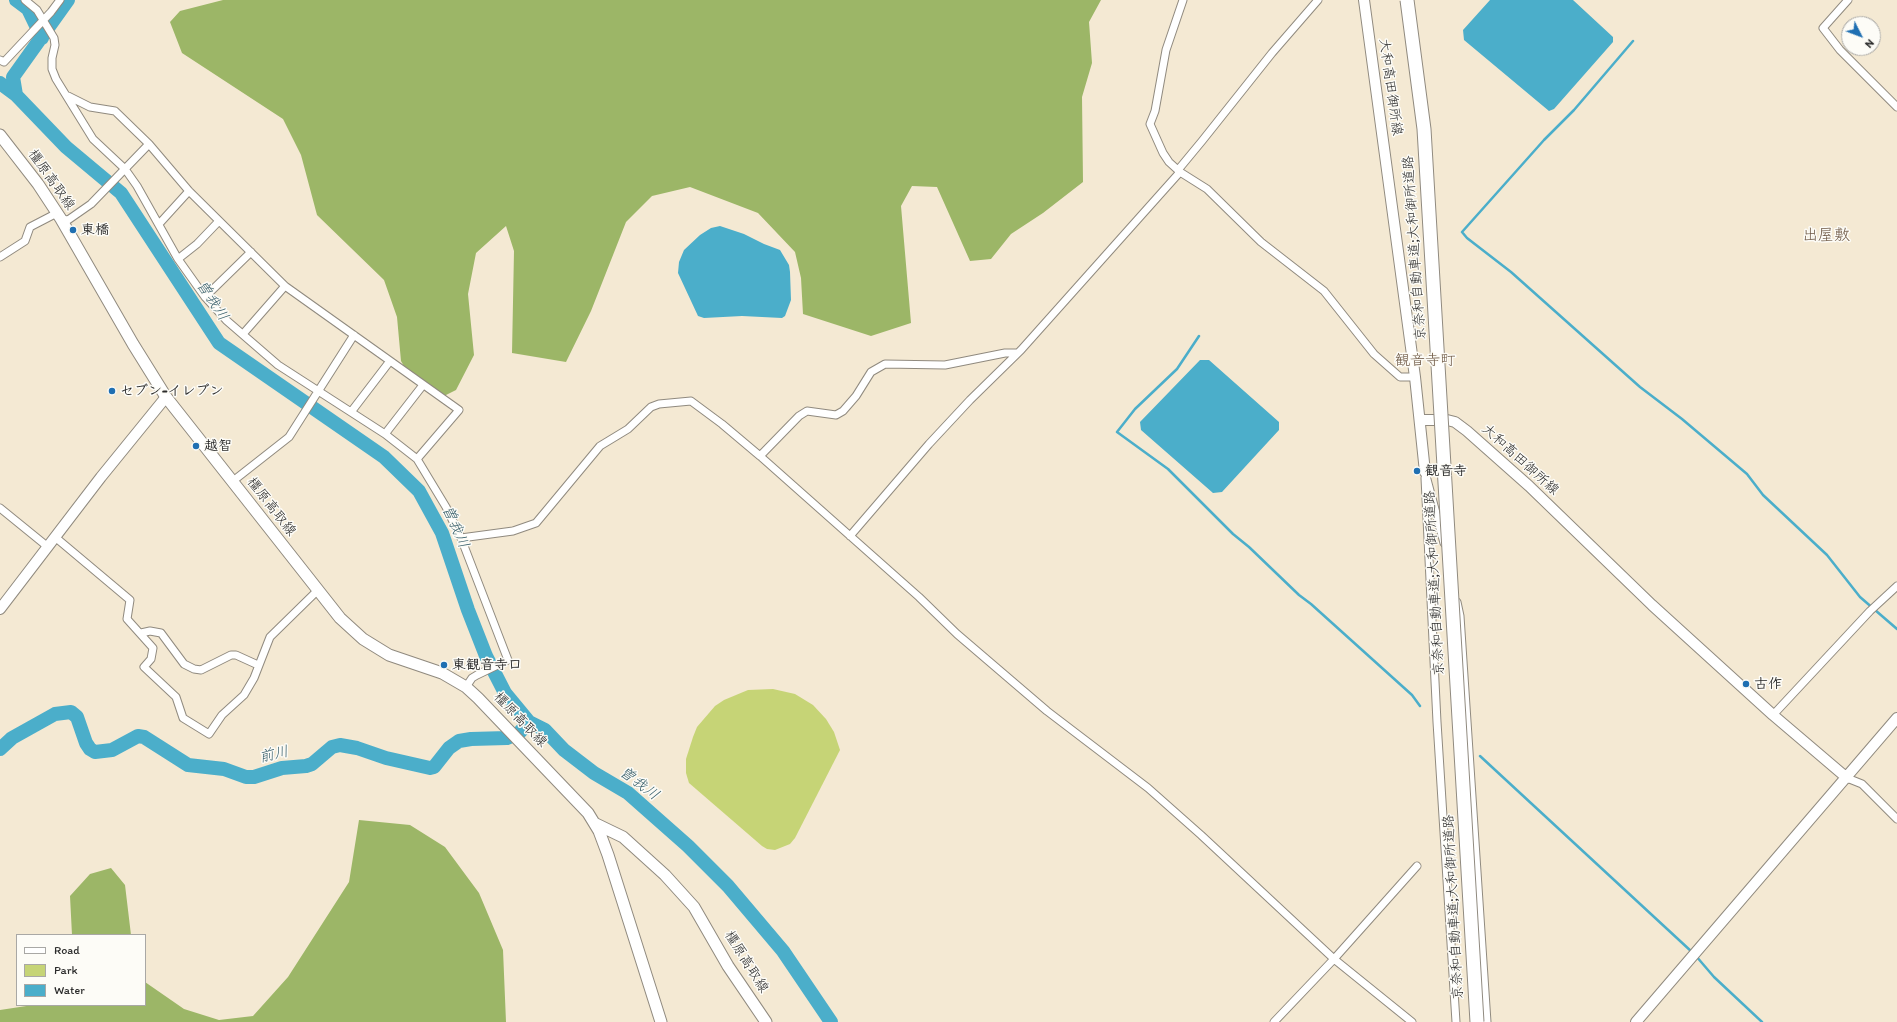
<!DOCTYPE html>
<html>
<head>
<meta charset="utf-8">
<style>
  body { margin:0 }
  #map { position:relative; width:1897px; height:1022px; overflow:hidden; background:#f4e9d3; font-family:Itim,sans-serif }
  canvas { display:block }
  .legend { position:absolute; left:16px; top:934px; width:130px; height:72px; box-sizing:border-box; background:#fdfcf7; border:1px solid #a9a8a5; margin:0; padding:5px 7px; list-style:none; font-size:12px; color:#2b2b2b }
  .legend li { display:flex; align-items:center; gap:8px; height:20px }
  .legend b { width:20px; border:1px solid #a9a8a5 }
  .north { position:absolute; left:1841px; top:16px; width:40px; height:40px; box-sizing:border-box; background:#fdfcf7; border:1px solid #a9a8a5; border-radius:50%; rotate:132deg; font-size:11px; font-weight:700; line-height:16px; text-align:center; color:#2b2b2b }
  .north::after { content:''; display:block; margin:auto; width:14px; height:18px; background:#1f6fb2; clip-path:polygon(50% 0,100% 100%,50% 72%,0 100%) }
</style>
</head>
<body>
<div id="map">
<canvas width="1897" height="1022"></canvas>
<ul class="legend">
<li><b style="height:5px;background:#fff"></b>Road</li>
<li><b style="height:11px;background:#c6d476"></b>Park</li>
<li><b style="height:11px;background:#4baeca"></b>Water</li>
</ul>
<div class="north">N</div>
</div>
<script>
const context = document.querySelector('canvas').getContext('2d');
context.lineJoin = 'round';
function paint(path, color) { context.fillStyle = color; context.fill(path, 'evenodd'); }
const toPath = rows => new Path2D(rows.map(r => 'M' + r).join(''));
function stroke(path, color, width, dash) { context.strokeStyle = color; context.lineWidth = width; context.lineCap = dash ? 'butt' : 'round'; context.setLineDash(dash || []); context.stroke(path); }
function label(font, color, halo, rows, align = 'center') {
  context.font = font + ' Itim,"Klee One",sans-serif'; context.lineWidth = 3; context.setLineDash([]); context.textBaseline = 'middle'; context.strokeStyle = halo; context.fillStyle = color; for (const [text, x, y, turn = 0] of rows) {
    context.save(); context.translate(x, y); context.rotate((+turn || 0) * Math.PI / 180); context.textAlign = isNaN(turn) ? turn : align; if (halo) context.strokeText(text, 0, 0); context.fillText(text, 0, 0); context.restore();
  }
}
paint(toPath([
  [773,689,795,694,813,705,826,719,834,732,840,750,795,838,790,844,775,850,767,849,762,846,689,783,686,773,686,759,693,737,697,727,715,706,724,700,748,690]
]), '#c6d476');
paint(toPath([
  [223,0,1101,0,1089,22,1092,63,1082,97,1083,182,1043,213,1011,234,991,259,970,261,937,187,912,186,901,206,911,323,871,336,803,314,801,278,795,252,758,213,690,187,652,196,626,222,591,311,566,362,512,353,514,251,506,226,476,253,468,294,474,355,456,390,438,399,413,382,401,361,397,317,384,280,317,215,301,155,283,119,182,53,170,22,180,11],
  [359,820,410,825,445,847,479,893,503,950,506,1022,0,1022,0,1010,33,1005,145,1005,145,982,184,1009,219,1020,253,1016,288,977,349,882],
  [111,868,125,885,131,935,72,935,70,896,90,874]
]), '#9cb667');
paint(toPath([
  [1490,0,1573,0,1613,37,1613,42,1554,109,1549,111,1464,40,1463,30],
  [720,226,744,234,764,244,780,250,789,265,790,272,791,300,785,316,782,318,742,316,704,318,698,316,678,273,679,262,684,250,700,235,711,228],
  [1200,360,1209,360,1279,422,1279,430,1222,492,1213,493,1141,430,1140,422]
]), '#4baeca');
stroke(toPath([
  [1633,41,1574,110,1544,140,1462,232,1467,238,1511,272,1640,387,1682,419,1747,474,1763,495,1827,555,1860,597,1897,629],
  [1199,336,1177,369,1135,409,1117,432,1168,469,1233,534,1249,547,1299,595,1311,604,1412,695,1420,706],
  [1480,756,1692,952],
  [1696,956,1714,977,1762,1022]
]), '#4baeca', 2.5);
stroke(toPath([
  [16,0,28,9,42,38],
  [0,83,16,95,66,147,121,193,219,343,384,457,419,491,442,533,468,610,486,656,505,693,529,722,545,730,564,750,594,773,628,793,688,846,728,886,783,951,831,1022],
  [16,95,13,77,68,0],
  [0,749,12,738,55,714,71,712,77,717,86,743,90,749,95,752,112,750,138,736,144,737,188,765,224,769,246,777,254,777,282,768,306,766,312,764,332,747,340,745,357,748,386,758,430,768,434,767,449,748,459,741,471,739,507,738,519,733,529,722]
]), '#4baeca', 14);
const street = toPath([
  [25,0,37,10,54,38,55,45,52,58,52,69,56,79,93,139,125,169,137,186,178,259,205,297,226,320,278,365,385,434,417,459,446,507,461,538,508,660,477,675,472,678,466,687],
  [1183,0,1166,50,1155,111,1150,124,1163,153,1169,162,1180,172,1207,189,1261,242,1324,291,1374,354,1400,377,1415,377],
  [1848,0,1823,28,1840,50,1897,107],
  [0,60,4,62,51,12,60,0],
  [68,96,90,107,115,111,149,144,189,191,285,286,459,410,417,459],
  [1178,170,1202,141,1272,53,1318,0],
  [61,219,68,220,91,204,149,144],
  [159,224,189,191],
  [0,257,25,241,30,227,57,213],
  [178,259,197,244,219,221],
  [205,297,251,252],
  [243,334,285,286],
  [351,412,390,361],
  [385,434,423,385],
  [760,456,799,416,807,411,836,415,843,411,856,396,871,372,885,364,945,365,1005,353,1017,353],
  [1425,472,1444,543],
  [1425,478,1437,722,1456,1022],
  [233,481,289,437,354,335],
  [0,508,48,547],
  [850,536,929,444,970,400,1021,350,1180,172],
  [55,537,130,600,127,619,153,648,151,659,144,667,176,697,183,718,209,734,222,715,244,695,254,678,270,637,317,591],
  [461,538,513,531,536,523,600,446,628,429,651,407,659,404,691,401,722,424,760,456,919,597,957,634,1047,711,1148,788,1201,835,1334,959,1412,1022],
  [1457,602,1460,616,1487,1022],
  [141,633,150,631,161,633,184,664,194,669,201,670,231,655,236,655,258,665],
  [1773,715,1870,611,1897,586],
  [1847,778,1862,784,1897,819],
  [1274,1022,1334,959,1417,866]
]);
const secondary = toPath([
  [1364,0,1415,377,1425,472],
  [1420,420,1447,420,1455,422,1467,431,1529,486,1652,605,1773,715,1847,778],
  [0,609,101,477,166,397],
  [1636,1022,1897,718]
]);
const primary = toPath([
  [0,135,38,184,61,219,133,344,166,397,340,618,363,639,389,655,442,673,466,687,478,698,588,813,599,831,608,855,661,1022],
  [594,823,623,837,665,875,694,907,728,966,766,1022]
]);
stroke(street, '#908a7f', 9);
stroke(secondary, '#908a7f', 12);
stroke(primary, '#908a7f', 13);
stroke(street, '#fff', 7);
stroke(secondary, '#fff', 10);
stroke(primary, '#fff', 11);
const highwayBridge = toPath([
  [1407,0,1424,129,1477,1022]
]);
stroke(highwayBridge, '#908a7f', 15, []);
stroke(highwayBridge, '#fff', 13);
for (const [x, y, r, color] of [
  [73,230,4,"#1f6fb2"],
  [112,391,4,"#1f6fb2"],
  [196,446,4,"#1f6fb2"],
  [1417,471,4,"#1f6fb2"],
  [444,665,4,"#1f6fb2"],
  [1746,684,4,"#1f6fb2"]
]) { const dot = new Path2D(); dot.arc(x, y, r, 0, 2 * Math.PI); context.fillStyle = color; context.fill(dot); stroke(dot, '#fdfcf7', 1.5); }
label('14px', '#2b2b2b', '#fdfcf7', [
  ["大和高田御所線",1390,87,82],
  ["橿原高取線",51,180,55],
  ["京奈和自動車道;大和御所道路",1415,248,-94],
  ["大和高田御所線",1520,460,42],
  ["橿原高取線",271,507,52],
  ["京奈和自動車道;大和御所道路",1435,583,-93],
  ["橿原高取線",520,720,46],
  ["京奈和自動車道;大和御所道路",1454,907,-93],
  ["橿原高取線",746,962,58]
]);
label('bold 14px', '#2b2b2b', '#fdfcf7', [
  ["東橋",81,230],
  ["セブン-イレブン",120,391],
  ["越智",204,446],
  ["観音寺",1425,471],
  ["東観音寺口",452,665],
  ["古作",1754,684]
], 'left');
label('italic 15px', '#385f6b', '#fdfcf7', [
  ["曽我川",212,301,57],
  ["曽我川",455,527,66],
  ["前川",274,755,-13],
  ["曽我川",639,784,37]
]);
label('15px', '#6c5643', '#fdfcf7', [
  ["観音寺町",1425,361]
]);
label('16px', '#6c5643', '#fdfcf7', [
  ["出屋敷",1826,236]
]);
</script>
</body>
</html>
